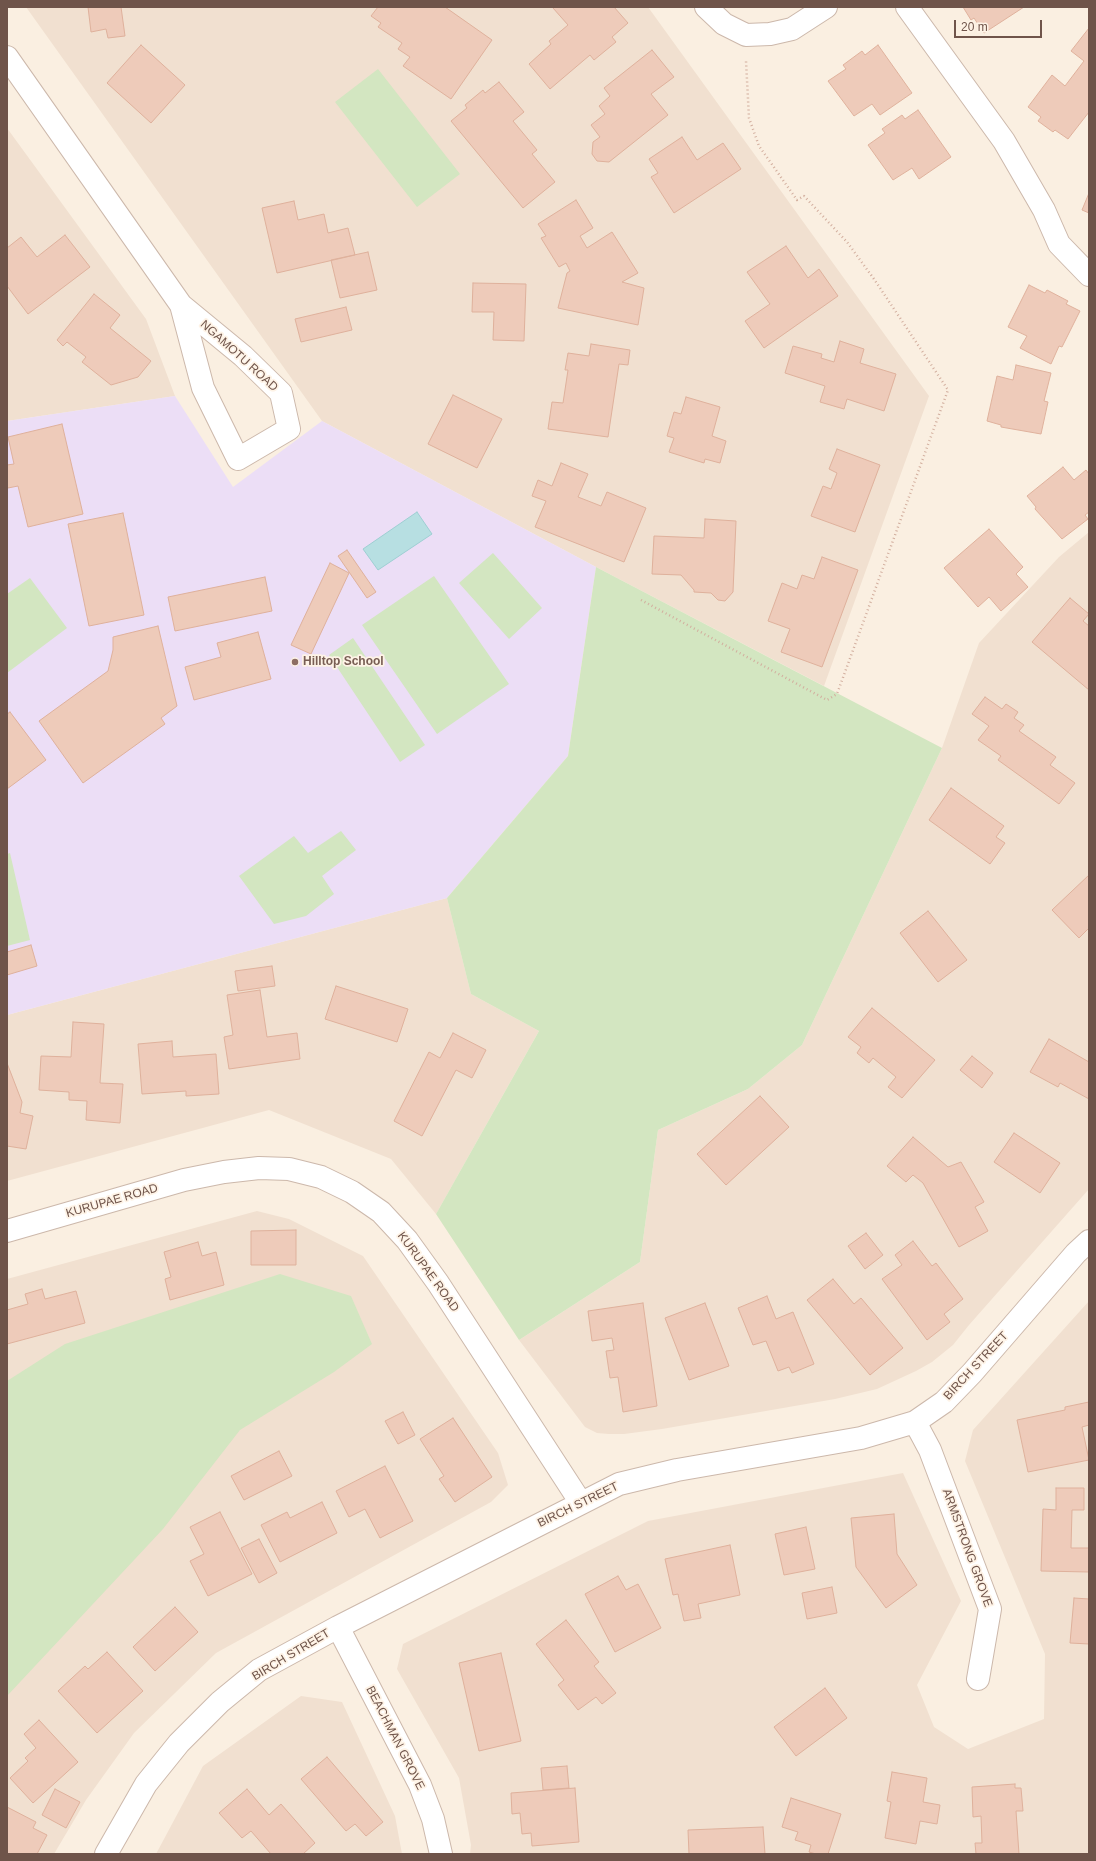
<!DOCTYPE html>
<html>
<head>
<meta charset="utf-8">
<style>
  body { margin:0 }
  #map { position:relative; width:1096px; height:1861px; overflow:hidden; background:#faefe1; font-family:Helvetica,sans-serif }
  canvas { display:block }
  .frame { position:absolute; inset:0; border:8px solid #6f544a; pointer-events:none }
  .scale { position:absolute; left:954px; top:20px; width:88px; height:18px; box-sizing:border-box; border:2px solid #6f544a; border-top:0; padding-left:5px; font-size:12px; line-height:14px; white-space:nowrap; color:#6f544a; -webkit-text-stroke:3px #fef3e6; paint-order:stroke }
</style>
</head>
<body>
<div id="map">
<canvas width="1096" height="1861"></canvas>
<div class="frame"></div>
<div class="scale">20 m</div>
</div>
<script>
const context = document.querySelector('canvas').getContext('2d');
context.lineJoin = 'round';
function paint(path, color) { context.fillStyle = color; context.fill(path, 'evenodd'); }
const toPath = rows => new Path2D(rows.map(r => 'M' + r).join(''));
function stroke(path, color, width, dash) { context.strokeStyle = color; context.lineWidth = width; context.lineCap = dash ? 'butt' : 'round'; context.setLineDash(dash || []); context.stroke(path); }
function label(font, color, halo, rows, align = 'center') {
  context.font = font + ' Helvetica,sans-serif'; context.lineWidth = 3.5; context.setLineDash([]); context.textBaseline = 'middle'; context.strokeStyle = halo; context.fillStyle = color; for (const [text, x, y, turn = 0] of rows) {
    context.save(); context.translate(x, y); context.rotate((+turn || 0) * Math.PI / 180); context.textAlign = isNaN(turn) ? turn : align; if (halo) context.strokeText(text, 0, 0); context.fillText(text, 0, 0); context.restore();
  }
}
paint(toPath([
  [26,7,648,7,929,396,824,686,596,567,322,421],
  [7,128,146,319,175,396,7,421],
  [1089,532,1089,1189,969,1325,953,1345,932,1362,916,1371,877,1389,835,1399,662,1429,624,1434,609,1434,597,1433,585,1427,519,1340,640,1262,658,1130,748,1089,802,1045,942,748,979,643,1059,557],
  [447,898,471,994,539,1031,436,1214,391,1159,269,1110,7,1181,7,1015],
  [257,1211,289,1219,363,1256,498,1453,508,1485,491,1502,216,1653,134,1733,86,1800,54,1854,7,1854,7,1279],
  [1089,1301,1089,1854,470,1854,471,1845,459,1778,397,1669,403,1644,648,1521,903,1473,961,1601,917,1685,934,1727,968,1749,1044,1719,1045,1654,965,1461,973,1430],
  [301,1696,342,1702,395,1816,402,1854,156,1854,203,1766]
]), '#f1e0d0');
paint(toPath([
  [175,396,233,487,322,421,596,567,568,756,447,898,7,1015,7,421]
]), '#ecdef6');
paint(toPath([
  [378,69,460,174,417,207,335,102],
  [493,553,542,608,509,639,459,583],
  [596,567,942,748,802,1045,748,1089,658,1130,640,1262,519,1340,436,1214,539,1031,471,994,447,898,568,756],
  [434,576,509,684,437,734,362,625],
  [30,578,67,628,7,673,7,594],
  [353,638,425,745,400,762,329,655],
  [341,831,356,850,322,876,334,894,306,916,274,924,239,876,294,836,308,853],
  [10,853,30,940,7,946,7,854],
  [280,1274,351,1296,372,1344,334,1372,240,1430,163,1529,7,1696,7,1381,65,1344]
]), '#d3e6c1');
const water = toPath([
  [417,512,432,534,378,570,363,549,417,512]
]);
paint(water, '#b7dfe2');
stroke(water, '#9ecfd3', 1);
const building = toPath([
  [88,7,121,7,125,36,108,38,106,29,91,32,88,7],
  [378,7,445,7,492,40,451,99,403,66,410,57,398,49,402,43,378,27,381,23,371,16,378,7],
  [555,7,614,7,628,23,612,37,616,42,594,60,590,55,550,89,529,64,551,44,549,41,568,25,553,8,555,7],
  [963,7,1024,7,984,33,974,18,971,20,963,7],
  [1089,28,1089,112,1068,139,1055,130,1053,132,1038,121,1041,117,1028,107,1052,75,1065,86,1084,61,1071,51,1089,28],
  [141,45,185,85,151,123,107,83,141,45],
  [878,45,912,93,880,115,872,104,854,116,828,81,846,69,843,65,862,51,865,55,878,45],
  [652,50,674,77,651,94,668,115,609,162,597,161,592,154,593,142,600,137,591,125,605,114,599,106,610,96,604,88,652,50],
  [499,82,524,112,513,121,537,150,532,154,555,182,523,208,451,121,467,108,465,105,483,90,485,93,499,82],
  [918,110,951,157,919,179,912,168,893,180,868,145,885,133,882,129,902,115,905,119,918,110],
  [682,137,697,160,723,143,741,169,674,213,651,177,658,173,649,159,682,137],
  [1089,193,1089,213,1082,210,1089,193],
  [576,200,593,228,580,236,587,248,612,232,638,273,622,282,644,288,638,325,558,308,567,273,570,271,566,263,559,267,541,238,546,236,538,224,576,200],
  [294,201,298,220,324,214,328,233,348,228,355,255,277,273,262,208,294,201],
  [65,235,90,267,28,314,7,286,7,248,21,237,37,257,65,235],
  [786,246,808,278,819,269,838,296,764,348,745,321,770,304,747,272,786,246],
  [368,252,377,290,340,298,331,260,368,252],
  [473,283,526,284,524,341,493,340,494,312,472,312,473,283],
  [1029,285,1045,293,1047,290,1068,301,1066,304,1080,311,1062,347,1059,346,1051,364,1020,348,1027,336,1008,327,1029,285],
  [94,294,120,315,110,328,151,361,138,377,111,385,82,362,86,357,67,342,63,346,57,340,94,294],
  [346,307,352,330,301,342,295,319,346,307],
  [840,341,864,349,860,363,896,374,884,411,847,399,844,409,820,402,825,386,785,373,793,346,822,354,821,358,834,362,840,341],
  [591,344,630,350,628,365,619,364,608,437,548,429,552,402,563,403,568,370,565,370,568,353,589,356,591,344],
  [1016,365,1051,373,1044,401,1048,402,1041,434,1001,427,1001,425,987,421,997,376,1013,380,1016,365],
  [453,395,502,419,477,468,428,444,453,395],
  [686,397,720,407,712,436,726,441,720,463,705,459,704,463,669,452,674,438,667,436,674,412,681,414,686,397],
  [62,424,83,514,28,527,18,486,8,488,7,486,7,465,14,464,8,437,62,424],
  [837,449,880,465,855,532,811,516,823,486,831,489,837,473,829,469,837,449],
  [561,463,588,474,578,497,601,506,607,492,646,508,624,562,535,527,546,501,532,496,538,480,552,486,561,463],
  [1063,467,1074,480,1086,470,1089,474,1089,512,1085,515,1088,519,1062,539,1035,509,1036,507,1027,496,1063,467],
  [123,513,144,615,89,626,68,524,123,513],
  [705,519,736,521,733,592,725,601,718,600,711,593,694,592,694,590,681,575,652,574,654,536,704,538,705,519],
  [989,529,1023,567,1016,574,1028,587,1001,611,989,597,978,607,944,568,989,529],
  [347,550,376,592,367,598,338,556,347,550],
  [822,557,858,570,822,667,781,652,790,629,768,621,782,583,797,589,802,575,814,579,822,557],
  [330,563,349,573,311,654,291,645,330,563],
  [265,577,272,611,175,631,168,597,265,577],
  [1070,598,1089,614,1083,621,1089,626,1089,690,1032,642,1070,598],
  [158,626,177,706,161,718,165,724,83,783,39,721,108,671,113,650,113,637,158,626],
  [258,632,271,679,194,700,185,667,221,657,217,643,258,632],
  [985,697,1002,709,1006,704,1018,712,1014,718,1024,725,1019,731,1056,757,1050,765,1075,783,1059,804,998,760,1001,756,978,740,989,726,972,714,985,697],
  [10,712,46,760,7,789,7,714,10,712],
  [951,788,1004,826,996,837,1005,843,990,864,929,820,951,788],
  [1089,875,1089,928,1079,938,1052,910,1089,875],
  [928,911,967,960,938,982,900,933,928,911],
  [31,945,37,966,7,975,7,952,31,945],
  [272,966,275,986,238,991,235,971,272,966],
  [336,986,408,1009,397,1042,325,1019,336,986],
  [260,990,267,1037,297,1033,300,1059,229,1069,224,1037,233,1035,227,995,260,990],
  [872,1008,935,1060,902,1098,888,1087,896,1077,873,1058,869,1063,857,1053,861,1047,848,1037,872,1008],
  [73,1022,104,1024,100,1083,123,1084,120,1123,86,1120,87,1101,69,1100,69,1092,39,1090,41,1056,71,1057,73,1022],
  [453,1033,486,1050,472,1078,456,1070,422,1136,394,1121,429,1052,440,1058,453,1033],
  [1049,1039,1089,1062,1089,1099,1060,1083,1058,1087,1030,1072,1049,1039],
  [172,1041,173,1057,216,1054,219,1094,186,1096,186,1091,142,1094,138,1044,172,1041],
  [972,1056,993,1073,982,1088,960,1070,972,1056],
  [7,1063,22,1102,20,1113,33,1116,26,1149,7,1146,7,1063],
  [760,1096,789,1127,726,1185,697,1154,760,1096],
  [1014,1133,1060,1163,1040,1193,994,1162,1014,1133],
  [913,1137,948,1167,961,1162,984,1202,975,1207,988,1231,959,1247,923,1183,913,1175,906,1182,887,1166,913,1137],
  [296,1230,296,1265,251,1265,251,1231,296,1230],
  [866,1233,883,1255,865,1269,848,1246,866,1233],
  [913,1241,932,1266,936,1263,963,1299,944,1314,950,1322,927,1340,882,1279,902,1265,895,1255,913,1241],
  [198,1242,202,1256,216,1252,224,1285,170,1300,165,1279,171,1277,164,1252,198,1242],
  [833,1279,854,1304,861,1298,903,1348,870,1375,807,1300,833,1279],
  [42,1289,45,1299,76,1291,85,1323,7,1344,7,1310,28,1304,25,1294,42,1289],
  [767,1296,776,1319,793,1312,814,1364,792,1373,789,1367,778,1371,766,1341,753,1345,738,1308,767,1296],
  [643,1303,657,1406,623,1412,618,1377,610,1378,606,1351,614,1350,612,1338,592,1341,588,1311,643,1303],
  [705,1303,729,1366,689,1380,665,1318,705,1303],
  [1089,1402,1089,1425,1082,1427,1089,1460,1028,1472,1017,1420,1065,1410,1065,1407,1089,1402],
  [403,1412,415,1435,398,1444,385,1421,403,1412],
  [453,1418,492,1477,455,1502,439,1479,444,1476,420,1439,453,1418],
  [279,1451,292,1476,244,1500,231,1476,279,1451],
  [385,1466,413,1521,380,1538,365,1509,349,1517,336,1491,385,1466],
  [1056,1488,1084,1488,1084,1510,1072,1510,1071,1548,1089,1548,1089,1572,1041,1571,1043,1509,1056,1510,1056,1488],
  [322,1502,337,1533,280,1562,261,1525,287,1512,290,1518,322,1502],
  [220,1512,252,1574,208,1596,190,1561,204,1554,190,1527,220,1512],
  [894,1514,897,1554,917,1585,886,1608,856,1567,851,1518,894,1514],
  [806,1527,815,1569,784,1575,775,1534,806,1527],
  [259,1539,277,1573,259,1583,241,1548,259,1539],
  [730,1545,740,1595,698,1604,701,1618,684,1621,678,1594,673,1595,665,1559,730,1545],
  [618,1576,626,1590,638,1584,661,1628,615,1652,585,1594,618,1576],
  [832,1587,837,1613,807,1619,802,1593,832,1587],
  [1074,1598,1089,1599,1089,1644,1070,1643,1074,1598],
  [175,1607,198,1632,155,1671,133,1647,175,1607],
  [566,1620,599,1662,594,1666,616,1693,602,1704,596,1697,578,1710,558,1685,564,1680,536,1644,566,1620],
  [107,1652,143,1691,97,1733,58,1691,85,1666,88,1669,107,1652],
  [501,1653,521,1741,479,1751,459,1663,501,1653],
  [825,1688,847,1718,796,1756,774,1727,825,1688],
  [39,1720,78,1762,33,1803,10,1778,28,1761,25,1758,36,1748,24,1734,39,1720],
  [327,1757,383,1822,366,1836,355,1824,346,1831,301,1779,327,1757],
  [567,1766,569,1788,543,1790,541,1768,567,1766],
  [892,1772,927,1778,923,1802,940,1805,937,1824,920,1821,916,1844,885,1838,891,1802,887,1801,892,1772],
  [1015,1784,1015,1788,1021,1788,1023,1811,1016,1811,1019,1854,976,1854,975,1843,982,1843,981,1816,973,1817,972,1787,1015,1784],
  [575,1788,579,1842,532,1846,531,1833,522,1834,520,1813,512,1814,511,1793,575,1788],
  [55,1789,80,1802,66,1828,42,1815,55,1789],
  [247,1789,269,1815,281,1804,315,1843,303,1854,271,1854,251,1831,242,1838,219,1813,247,1789],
  [791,1798,841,1814,828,1854,816,1854,809,1852,811,1845,795,1840,798,1832,782,1827,791,1798],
  [7,1807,36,1822,33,1828,47,1835,37,1854,7,1854,7,1807],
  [763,1827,765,1854,689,1854,688,1830,763,1827]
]);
paint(building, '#eecbba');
stroke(building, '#dfb19c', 1);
const minor = toPath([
  [706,7,724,24,746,35,770,34,792,29,826,7],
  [907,7,1004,141,1044,210,1059,244,1089,275],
  [7,57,181,305,243,356,281,393,289,429,238,459,203,388,181,305],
  [7,1231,184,1180,224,1172,259,1168,289,1169,321,1177,352,1192,381,1212,407,1240,438,1283,581,1503],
  [915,1422,930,1450,990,1609,978,1679],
  [338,1627,420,1785,433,1819,441,1854],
  [106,1854,146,1784,179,1743,220,1702,259,1670,338,1627,619,1484,677,1470,861,1438,915,1422,944,1402,972,1373,1076,1253,1089,1241]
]);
stroke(minor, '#ccb8ab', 24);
stroke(toPath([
  [641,600,827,700,837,694,948,390,874,279,847,242,804,196,797,200,759,146,749,118,746,61]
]), '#d2ae9e', 2.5, [1, 3]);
stroke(minor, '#fff', 22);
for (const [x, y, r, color] of [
  [295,662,4,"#8d6e63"]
]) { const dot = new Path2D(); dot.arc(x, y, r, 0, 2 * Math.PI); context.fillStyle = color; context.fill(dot); stroke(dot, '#fef3e6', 1.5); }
label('12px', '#6f544a', '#fef3e6', [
  ["NGAMOTU ROAD",239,356,42],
  ["KURUPAE ROAD",112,1201,-16],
  ["KURUPAE ROAD",428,1272,54],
  ["BIRCH STREET",976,1366,-47],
  ["BIRCH STREET",578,1505,-26],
  ["ARMSTRONG GROVE",967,1548,70],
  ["BIRCH STREET",291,1655,-31],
  ["BEACHMAN GROVE",395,1738,63]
]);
label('bold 12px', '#785e54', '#fef3e6', [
  ["Hilltop School",303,662]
], 'left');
</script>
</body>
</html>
